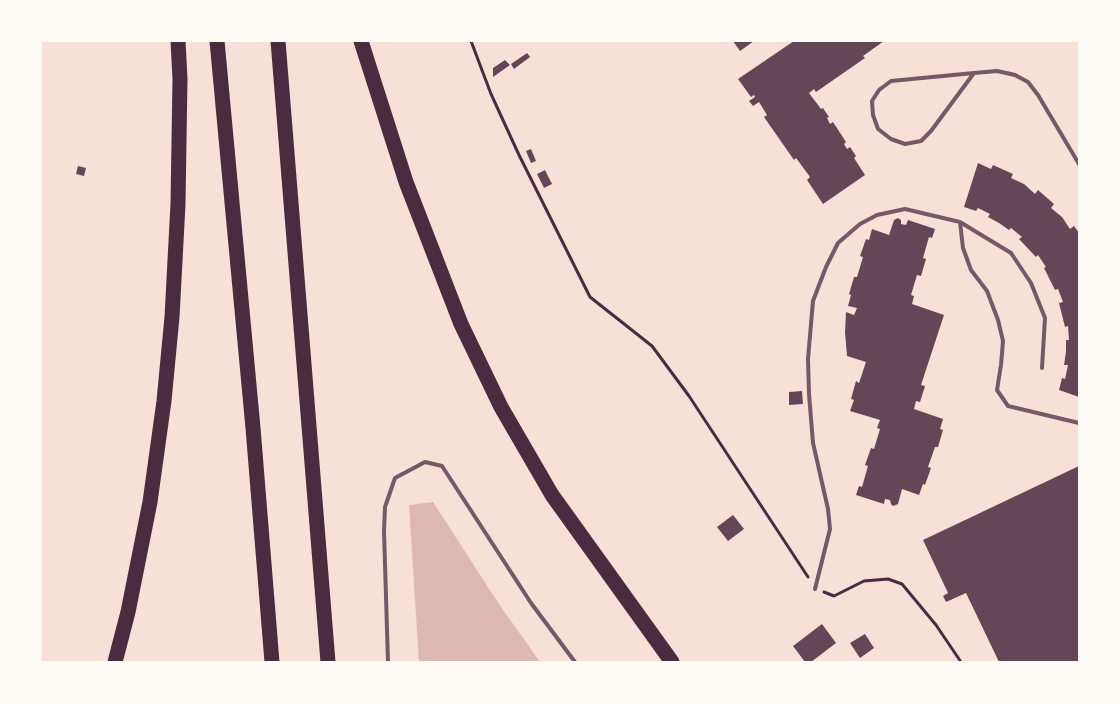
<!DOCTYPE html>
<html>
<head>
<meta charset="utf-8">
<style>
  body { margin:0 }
  #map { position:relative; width:1120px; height:703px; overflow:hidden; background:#f7e1d7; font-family:"Crimson Pro",serif }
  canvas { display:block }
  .frame { position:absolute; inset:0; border:42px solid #fffaf5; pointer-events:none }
</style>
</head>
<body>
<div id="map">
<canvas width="1120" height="703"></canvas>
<div class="frame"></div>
</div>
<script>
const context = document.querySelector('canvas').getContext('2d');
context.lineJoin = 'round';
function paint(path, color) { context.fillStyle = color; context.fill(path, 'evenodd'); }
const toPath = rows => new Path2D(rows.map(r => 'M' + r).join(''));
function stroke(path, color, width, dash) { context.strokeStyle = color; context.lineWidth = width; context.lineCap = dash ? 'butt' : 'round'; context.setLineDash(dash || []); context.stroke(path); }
paint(toPath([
  [433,502,499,604,540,662,419,662,409,505]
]), '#dcb8b0');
paint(toPath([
  [733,41,754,41,740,51],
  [794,41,884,41,863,56,865,58,816,92,814,89,809,93,821,109,823,108,829,117,827,118,830,124,833,122,846,142,844,144,847,149,850,147,856,156,854,158,865,175,823,204,807,180,810,177,796,158,794,160,764,117,767,115,759,102,753,106,749,101,755,97,754,95,751,97,738,79],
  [527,53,530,57,514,69,511,64],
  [505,60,510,65,493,77,493,68],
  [531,149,536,161,531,163,526,151],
  [978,163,991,169,993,165,1013,174,1011,178,1024,184,1035,194,1038,190,1054,204,1051,208,1062,217,1070,229,1074,226,1079,233,1079,397,1059,390,1062,378,1065,379,1068,365,1064,365,1066,352,1066,340,1069,340,1068,326,1065,327,1059,303,1063,302,1058,289,1055,290,1044,268,1046,267,1038,255,1036,257,1019,239,1022,237,1011,228,1009,230,999,223,988,217,990,214,978,208,976,211,964,207],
  [78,166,86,168,84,176,76,174],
  [545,170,552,184,544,188,537,174],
  [898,218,901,220,901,224,906,225,908,220,935,229,932,238,929,237,923,258,926,259,921,276,917,275,911,295,914,296,912,304,944,315,921,385,925,386,920,402,916,401,914,409,943,419,940,429,943,430,938,447,935,447,928,467,931,468,925,485,923,484,919,495,902,489,898,504,893,506,891,504,890,500,885,499,884,504,856,495,859,486,862,487,868,466,865,465,871,448,874,449,880,429,877,428,880,420,850,411,854,400,851,399,856,381,859,383,866,362,847,356,845,332,846,312,854,315,857,308,848,306,851,295,849,294,854,277,857,277,863,257,860,256,866,239,869,240,872,229,889,235,894,220],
  [802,391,803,404,789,405,789,392],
  [1079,466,1079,662,999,662,966,593,946,602,943,596,948,593,923,540],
  [733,515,744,529,728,541,717,527],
  [822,624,836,643,811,662,805,662,793,646],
  [865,634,874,648,860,658,850,643]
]), '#644757');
stroke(toPath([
  [471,41,491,94,519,155,590,297,652,346,689,396,808,577],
  [824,592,834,596,864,581,888,579,902,584,936,625,961,662]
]), '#4a2c40', 3);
stroke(toPath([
  [974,73,931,131,921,141,905,144,891,139,878,129,873,115,872,101,879,90,891,81,974,73,997,71,1015,75,1028,82,1038,95,1079,164],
  [960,222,1011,253,1031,283,1045,318,1042,368],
  [815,589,830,529,828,509,813,443,809,394,808,359,813,301,826,267,838,243,860,224,877,215,905,209,960,222,963,248,971,270,987,291,998,320,1003,341,1001,365,997,390,1008,406,1079,423],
  [388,662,384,531,385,507,395,478,425,462,442,466,531,603,575,662]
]), '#755966', 4);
stroke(toPath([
  [217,41,253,428,272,662],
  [278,41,328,662],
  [361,41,406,182,461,324,501,407,552,495,672,662],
  [115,662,128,612,150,502,164,401,172,317,178,204,180,79,178,41]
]), '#4a2c40', 15);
</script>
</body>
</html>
